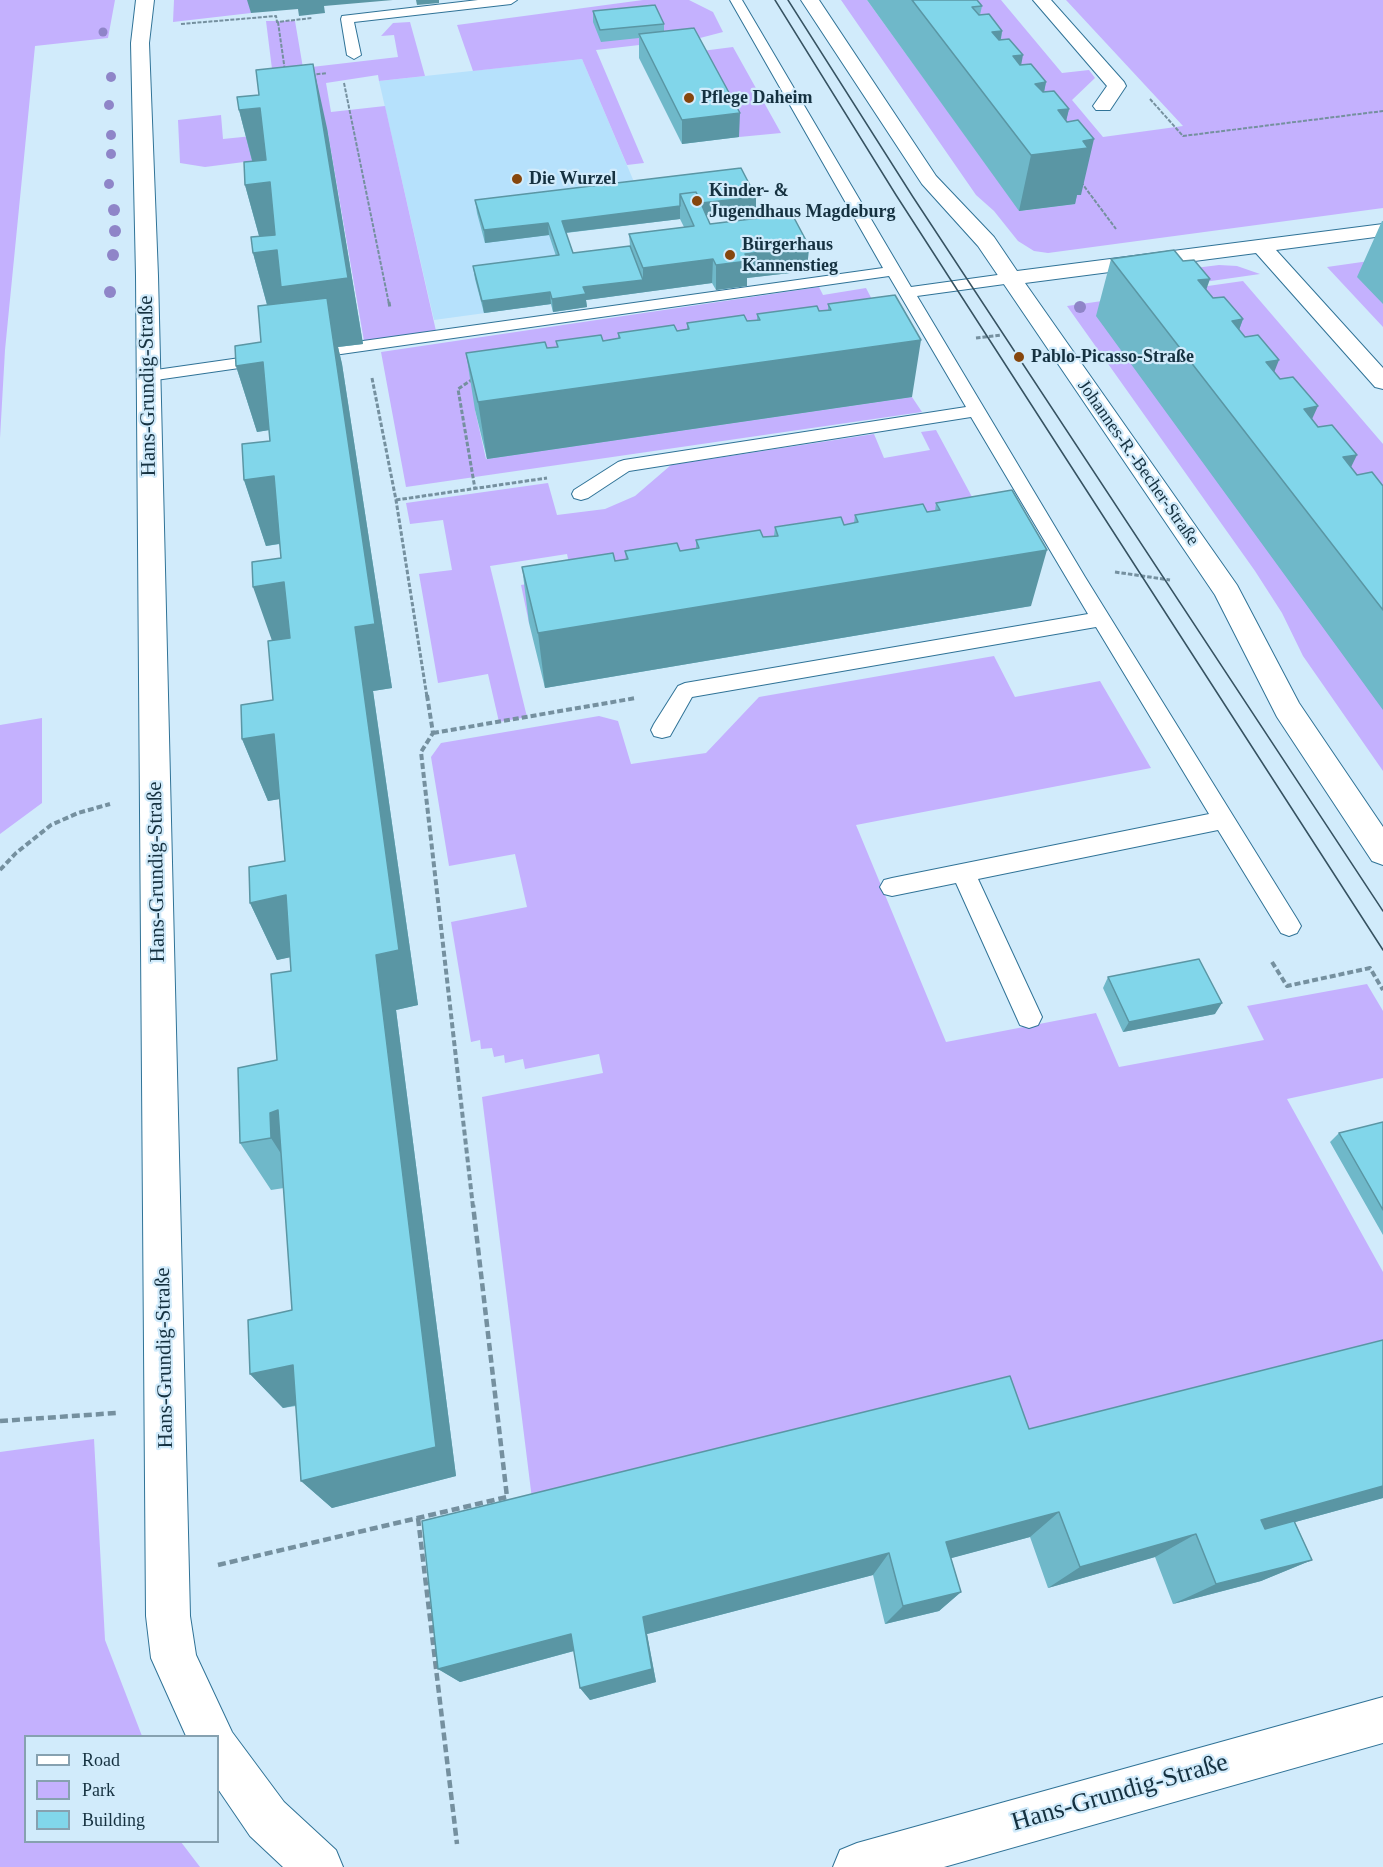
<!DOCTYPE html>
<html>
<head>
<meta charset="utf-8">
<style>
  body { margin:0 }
  #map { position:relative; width:1383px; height:1867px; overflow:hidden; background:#d1ebfb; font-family:"Times New Roman",serif }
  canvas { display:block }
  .legend { position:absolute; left:24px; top:1735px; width:195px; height:108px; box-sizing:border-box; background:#d1ebfb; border:2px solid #86a1b0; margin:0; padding:8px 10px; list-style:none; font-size:18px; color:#153140 }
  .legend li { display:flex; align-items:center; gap:12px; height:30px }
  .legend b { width:30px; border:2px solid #86a1b0 }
</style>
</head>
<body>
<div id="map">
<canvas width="1383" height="1867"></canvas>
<ul class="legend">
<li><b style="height:8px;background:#fff"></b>Road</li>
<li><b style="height:16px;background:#c4b1fe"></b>Park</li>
<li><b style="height:16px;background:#81d6ea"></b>Building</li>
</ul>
</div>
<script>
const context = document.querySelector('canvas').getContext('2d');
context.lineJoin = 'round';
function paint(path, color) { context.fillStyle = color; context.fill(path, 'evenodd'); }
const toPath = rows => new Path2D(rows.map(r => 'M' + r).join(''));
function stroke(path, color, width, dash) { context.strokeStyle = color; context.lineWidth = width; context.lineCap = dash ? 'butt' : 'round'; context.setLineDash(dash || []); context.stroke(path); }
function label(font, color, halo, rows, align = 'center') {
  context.font = font + ' "Times New Roman",serif'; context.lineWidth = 4.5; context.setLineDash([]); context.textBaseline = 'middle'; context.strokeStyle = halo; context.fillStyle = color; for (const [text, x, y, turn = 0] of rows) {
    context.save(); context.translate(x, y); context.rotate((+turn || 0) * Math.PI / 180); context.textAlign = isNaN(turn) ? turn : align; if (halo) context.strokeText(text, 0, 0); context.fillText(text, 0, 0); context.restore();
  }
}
paint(toPath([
  [582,59,651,222,563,233,574,266,644,292,585,300,587,307,553,312,551,304,434,320,379,81]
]), '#b6e1fc');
paint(toPath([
  [0,0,115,0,108,38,35,46,5,350,0,438],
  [174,0,249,0,251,13,173,22],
  [643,0,689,0,713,12,723,32,700,38,596,50,644,163,627,165,582,59,473,71,457,25],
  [841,0,867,0,1020,211,1074,204,1070,196,1081,194,927,0,1001,0,1062,73,1089,70,1095,78,1072,100,1103,137,1183,126,1066,0,1383,0,1383,208,1048,253,1034,251,1018,241,994,211,976,195],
  [266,21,295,21,303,68,398,57,394,35,381,36,393,23,410,22,425,76,379,81,378,75,326,83,331,112,385,106,436,331,364,341,327,128,280,133],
  [733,47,781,133,739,137,694,52],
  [221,115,223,139,272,134,275,158,205,167,180,163,178,120],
  [1383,259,1383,327,1327,267],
  [1219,265,1237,266,1260,274,1204,282,1195,268],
  [1243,281,1383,444,1383,771,1303,656,1282,613,1255,571,1067,306],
  [819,287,823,295,866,288,901,355,475,410,486,459,912,397,922,412,406,487,381,352],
  [936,430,999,547,529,623,521,585,572,577,567,554,490,566,527,717,499,722,488,674,438,683,419,574,452,570,443,520,410,524,406,503,548,483,557,515,605,509,635,496,671,465,874,434,884,458,930,450,921,432],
  [994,656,1015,697,1100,681,1151,768,856,825,946,1042,1096,1013,1119,1067,1264,1040,1247,1006,1367,984,1383,1011,1383,1078,1287,1099,1383,1272,1383,1363,535,1523,482,1097,603,1073,599,1054,525,1069,523,1059,505,1063,504,1055,494,1057,492,1048,481,1049,480,1040,471,1042,451,922,527,907,515,854,449,866,431,757,441,743,599,716,618,721,631,764,706,753,759,697],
  [42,718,42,803,0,834,0,725],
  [94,1439,105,1640,142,1736,26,1736,26,1842,181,1842,200,1867,0,1867,0,1452]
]), '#c4b1fe');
const lane = toPath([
  [478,0,517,0,511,4,354,22,361,55,354,59,347,55,341,19,342,16,478,0],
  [730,0,742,0,911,287,1012,273,1020,278,1012,283,917,296,1085,577,1297,919,1301,926,1297,933,1289,936,1281,933,1218,830,978,879,1042,1017,1038,1025,1029,1028,1020,1025,956,883,892,896,884,894,880,887,884,880,892,878,1209,814,1096,627,692,697,670,736,662,738,654,736,651,730,654,724,678,686,685,683,1088,614,971,417,629,471,588,498,581,500,574,498,572,494,574,490,618,462,624,460,966,407,889,276,306,359,298,354,306,349,883,268,730,0],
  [268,354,274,355,276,359,274,363,149,381,143,380,140,376,143,372,149,371,268,354]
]);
const street = toPath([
  [136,0,154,0,149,43,158,276,190,1616,196,1655,232,1732,284,1802,336,1850,343,1867,283,1867,250,1836,218,1789,218,1736,186,1736,151,1658,146,1616,136,276,131,43,136,0],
  [801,0,819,0,936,176,994,237,1017,271,1383,224,1383,236,1276,250,1383,368,1383,389,1375,387,1256,253,1025,283,1237,585,1299,703,1383,827,1383,865,1372,861,1277,717,1215,595,978,246,922,184,801,0],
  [1033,0,1051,0,1124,82,1126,86,1110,110,1096,110,1093,106,1107,86,1033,0],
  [1383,1697,1383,1743,944,1867,833,1867,840,1850,857,1843,1383,1697]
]);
stroke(lane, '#307397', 2);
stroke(street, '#307397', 2);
stroke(toPath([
  [278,22,285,71],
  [181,24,276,16,277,22,312,18],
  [311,75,327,73],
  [344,83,389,304],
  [1150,99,1183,136,1383,111],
  [1081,182,1116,229]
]), '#75909f', 2, [4, 1.5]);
stroke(toPath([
  [389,302,390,308],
  [976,338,1001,335],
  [372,378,396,500,427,697],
  [473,379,458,389,475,489],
  [396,500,547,478],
  [1115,572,1170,580]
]), '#75909f', 3, [4.5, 2]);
stroke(toPath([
  [427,695,433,733,421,752,473,1207],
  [433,733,636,698],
  [0,870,16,853,51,825,78,813,110,804],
  [1272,962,1287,986,1370,968,1383,990]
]), '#75909f', 4, [6, 3]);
stroke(toPath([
  [0,1421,116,1413],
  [418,1518,457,1844],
  [218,1565,507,1497,473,1205]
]), '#75909f', 4.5, [8, 4]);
paint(lane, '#fff');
paint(street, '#fff');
stroke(toPath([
  [775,0,896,195,1383,950],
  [788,0,913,197,1383,911]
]), '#365261', 1.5);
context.fillStyle = '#8f85c8';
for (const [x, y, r] of [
  [103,32,4.5],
  [111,77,5],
  [109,105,5],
  [111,135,5],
  [111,154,5],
  [109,184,5],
  [114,210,6],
  [115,231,6],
  [113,255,6],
  [110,292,6],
  [1080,307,6]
]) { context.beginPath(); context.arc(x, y, r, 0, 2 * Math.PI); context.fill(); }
paint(toPath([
  [867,0,977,0,982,6,980,15,1002,31,1001,39,1021,65,1046,82,1044,92,1069,109,1066,120,1081,195,1077,195,1075,204,1019,211],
  [593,11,664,24,664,32,739,137,682,144,639,58,639,38,601,42,593,22],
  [239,110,327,128,363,344,338,347,342,364,392,688,373,691,418,1005,396,1010,456,1476,332,1508,301,1481,296,1406,283,1408,250,1374,292,1310,284,1188,271,1190,240,1143,277,1060,291,971,290,957,277,960,250,903,285,861,279,799,268,801,242,739,273,700,272,641,281,558,280,544,266,546,244,480,270,441,269,430,257,432,236,366,261,342,267,305,253,253,259,236,245,185,252,161],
  [741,168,756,197,756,209,706,215,710,224,809,246,807,271,747,278,747,286,716,290,712,283,586,300,587,307,553,312,551,304,484,313,475,279,473,266,556,256,549,235,485,243,477,213,475,200],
  [680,219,684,227,629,234,630,246,573,253,566,233],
  [1382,221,1383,221,1383,304,1357,277],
  [1111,259,1206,290,1213,298,1243,319,1239,330,1357,475,1383,486,1383,710,1096,316],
  [828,304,912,397,487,459,475,410,466,353,547,348,557,347,556,341,603,341,618,339,618,333,677,331,687,329,687,323,747,321,757,320,757,314,819,311,828,310],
  [936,503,1031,606,545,688,529,623,522,567,626,560,625,551,680,551,696,548,696,540,763,537,774,536,775,527,844,525,854,523,855,515,927,512,935,511],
  [1108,977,1215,1014,1123,1032,1103,988],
  [1383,1122,1383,1235,1330,1142,1339,1133],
  [1383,1340,1383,1498,1295,1522,1312,1560,1261,1581,1173,1604,1155,1557,1048,1588,1030,1537,951,1558,961,1592,939,1611,885,1624,873,1575,647,1634,656,1682,590,1700,580,1688,574,1651,460,1682,438,1669,1029,1429]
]), '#6fb8c9');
paint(toPath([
  [247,0,393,0,324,6,325,13,299,16,298,9,251,13],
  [416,0,439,0,439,3,417,5],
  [1002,31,993,85,992,32],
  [1023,55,1013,109,1013,56],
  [313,64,327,128,363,344,338,347,342,364,392,688,373,691,418,1005,396,1010,456,1476,332,1508,301,1481,436,1447,271,319,253,253,277,250],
  [1046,82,1035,137,1035,84],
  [260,108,277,172,256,175,239,110],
  [1069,109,1059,151,1083,141,1094,139,1081,195,1077,195,1075,204,1019,211,1031,155,1058,110],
  [740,113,739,137,682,144,682,120],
  [270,182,286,248,263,250,245,185],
  [756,197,756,209,690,217,685,205],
  [680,206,680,219,563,233,562,221],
  [548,223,549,235,485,243,484,230],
  [809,246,807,271,747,278,747,286,716,290,716,265,745,254],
  [713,259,712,283,586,300,587,307,553,312,552,299,583,287,643,280,643,268],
  [1210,279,1190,336,1198,280],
  [550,292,551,304,484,313,482,301],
  [1243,319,1222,376,1232,321],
  [921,340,912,397,487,459,478,402],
  [1279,360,1256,418,1266,362],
  [263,362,282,428,257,432,236,366],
  [1318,406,1292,463,1304,409],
  [1357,455,1329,512,1343,457],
  [274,476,295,541,266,546,244,480],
  [1047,550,1031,606,545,688,538,633],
  [284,582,305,647,276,652,253,587],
  [274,734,298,796,268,801,242,739],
  [286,895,311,953,277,960,250,903],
  [1222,1003,1215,1014,1123,1032,1129,1022],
  [278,1110,301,1185,271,1138,270,1113],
  [293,1365,323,1399,283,1408,250,1374],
  [1383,1486,1383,1498,1215,1544,1261,1520],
  [1059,1512,1030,1537,926,1565,946,1542],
  [1196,1534,1155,1557,1048,1588,1080,1567],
  [889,1553,873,1575,647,1634,656,1682,590,1700,580,1688,643,1617],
  [1312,1560,1261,1581,1173,1604,1216,1584],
  [961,1592,939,1611,885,1624,903,1606],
  [571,1634,581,1649,460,1682,438,1669]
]), '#5a96a4');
const building = toPath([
  [912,0,977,0,982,6,972,7,979,15,989,14,1002,31,992,32,999,40,1009,39,1023,55,1013,56,1020,65,1031,64,1046,82,1035,84,1043,92,1054,91,1069,109,1058,110,1067,122,1078,120,1094,139,1083,141,1088,148,1031,155,912,0],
  [655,5,664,24,600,30,593,11,655,5],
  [694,28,740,113,682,120,639,34,694,28],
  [313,64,348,278,281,287,277,250,253,253,251,237,275,235,270,182,245,185,244,162,266,160,260,108,239,110,237,97,259,95,256,70,313,64],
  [741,168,756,197,701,203,696,192,680,194,680,206,562,221,573,253,630,246,643,280,583,287,586,294,552,299,550,292,482,301,473,266,559,255,548,223,484,230,475,200,741,168],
  [696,192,710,224,792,214,809,246,745,254,748,261,716,265,713,259,643,268,629,234,694,226,680,194,696,192],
  [1174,250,1183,261,1194,260,1210,279,1198,280,1213,298,1224,297,1243,319,1232,321,1245,337,1258,335,1279,360,1266,362,1280,379,1293,377,1318,406,1304,409,1318,427,1332,425,1357,455,1343,457,1357,475,1372,472,1383,486,1383,610,1111,259,1174,250],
  [895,295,921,340,478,402,466,353,545,342,547,348,558,347,556,341,601,335,603,341,620,338,618,333,674,325,677,331,689,329,687,323,744,315,747,321,760,320,757,314,817,306,819,311,831,310,828,304,895,295],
  [327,298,375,624,355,627,399,950,376,955,436,1447,301,1481,293,1365,250,1374,248,1320,292,1310,278,1110,270,1113,271,1138,240,1143,238,1068,277,1060,271,974,291,971,286,895,250,903,249,867,285,861,274,734,242,739,241,705,273,700,268,641,290,638,284,582,253,587,252,562,281,558,274,476,244,480,242,444,270,441,263,362,236,366,235,346,261,342,258,306,327,298],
  [1012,490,1047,550,538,633,522,567,613,553,615,561,628,559,625,551,677,543,680,551,699,548,696,540,760,530,763,537,778,536,775,527,841,517,844,525,858,522,855,515,923,504,927,512,940,510,936,503,1012,490],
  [1199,959,1222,1003,1129,1022,1108,977,1199,959],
  [1383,1122,1383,1210,1339,1133,1383,1122],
  [1383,1340,1383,1486,1261,1520,1265,1529,1294,1521,1312,1560,1216,1584,1196,1534,1080,1567,1059,1512,946,1542,961,1592,903,1606,889,1553,643,1617,652,1669,580,1688,571,1634,438,1669,422,1521,1010,1376,1029,1429,1383,1340]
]);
paint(building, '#81d6ea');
stroke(building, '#5a96a4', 1.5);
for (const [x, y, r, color] of [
  [689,98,6,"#86460d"],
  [517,179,6,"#86460d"],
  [697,201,6,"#86460d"],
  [730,255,6,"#86460d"],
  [1019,357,6,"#86460d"]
]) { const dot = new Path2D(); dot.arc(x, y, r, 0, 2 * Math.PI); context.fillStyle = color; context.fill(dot); stroke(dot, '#d1ebfb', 2); }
label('bold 18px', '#153140', '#d1ebfb', [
  ["Pflege Daheim",701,98],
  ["Die Wurzel",529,179],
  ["Kinder- &",709,191],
  ["Jugendhaus Magdeburg",709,212],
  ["Bürgerhaus",742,245],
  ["Kannenstieg",742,266],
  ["Pablo-Picasso-Straße",1031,357]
], 'left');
label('18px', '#153140', '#d1ebfb', [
  ["Johannes-R.-Becher-Straße",1138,463,55]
]);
label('21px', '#153140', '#d1ebfb', [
  ["Hans-Grundig-Straße",148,386,-91],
  ["Hans-Grundig-Straße",157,872,-91],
  ["Hans-Grundig-Straße",165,1358,-91]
]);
label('26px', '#153140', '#d1ebfb', [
  ["Hans-Grundig-Straße",1120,1793,-16]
]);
</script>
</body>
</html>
